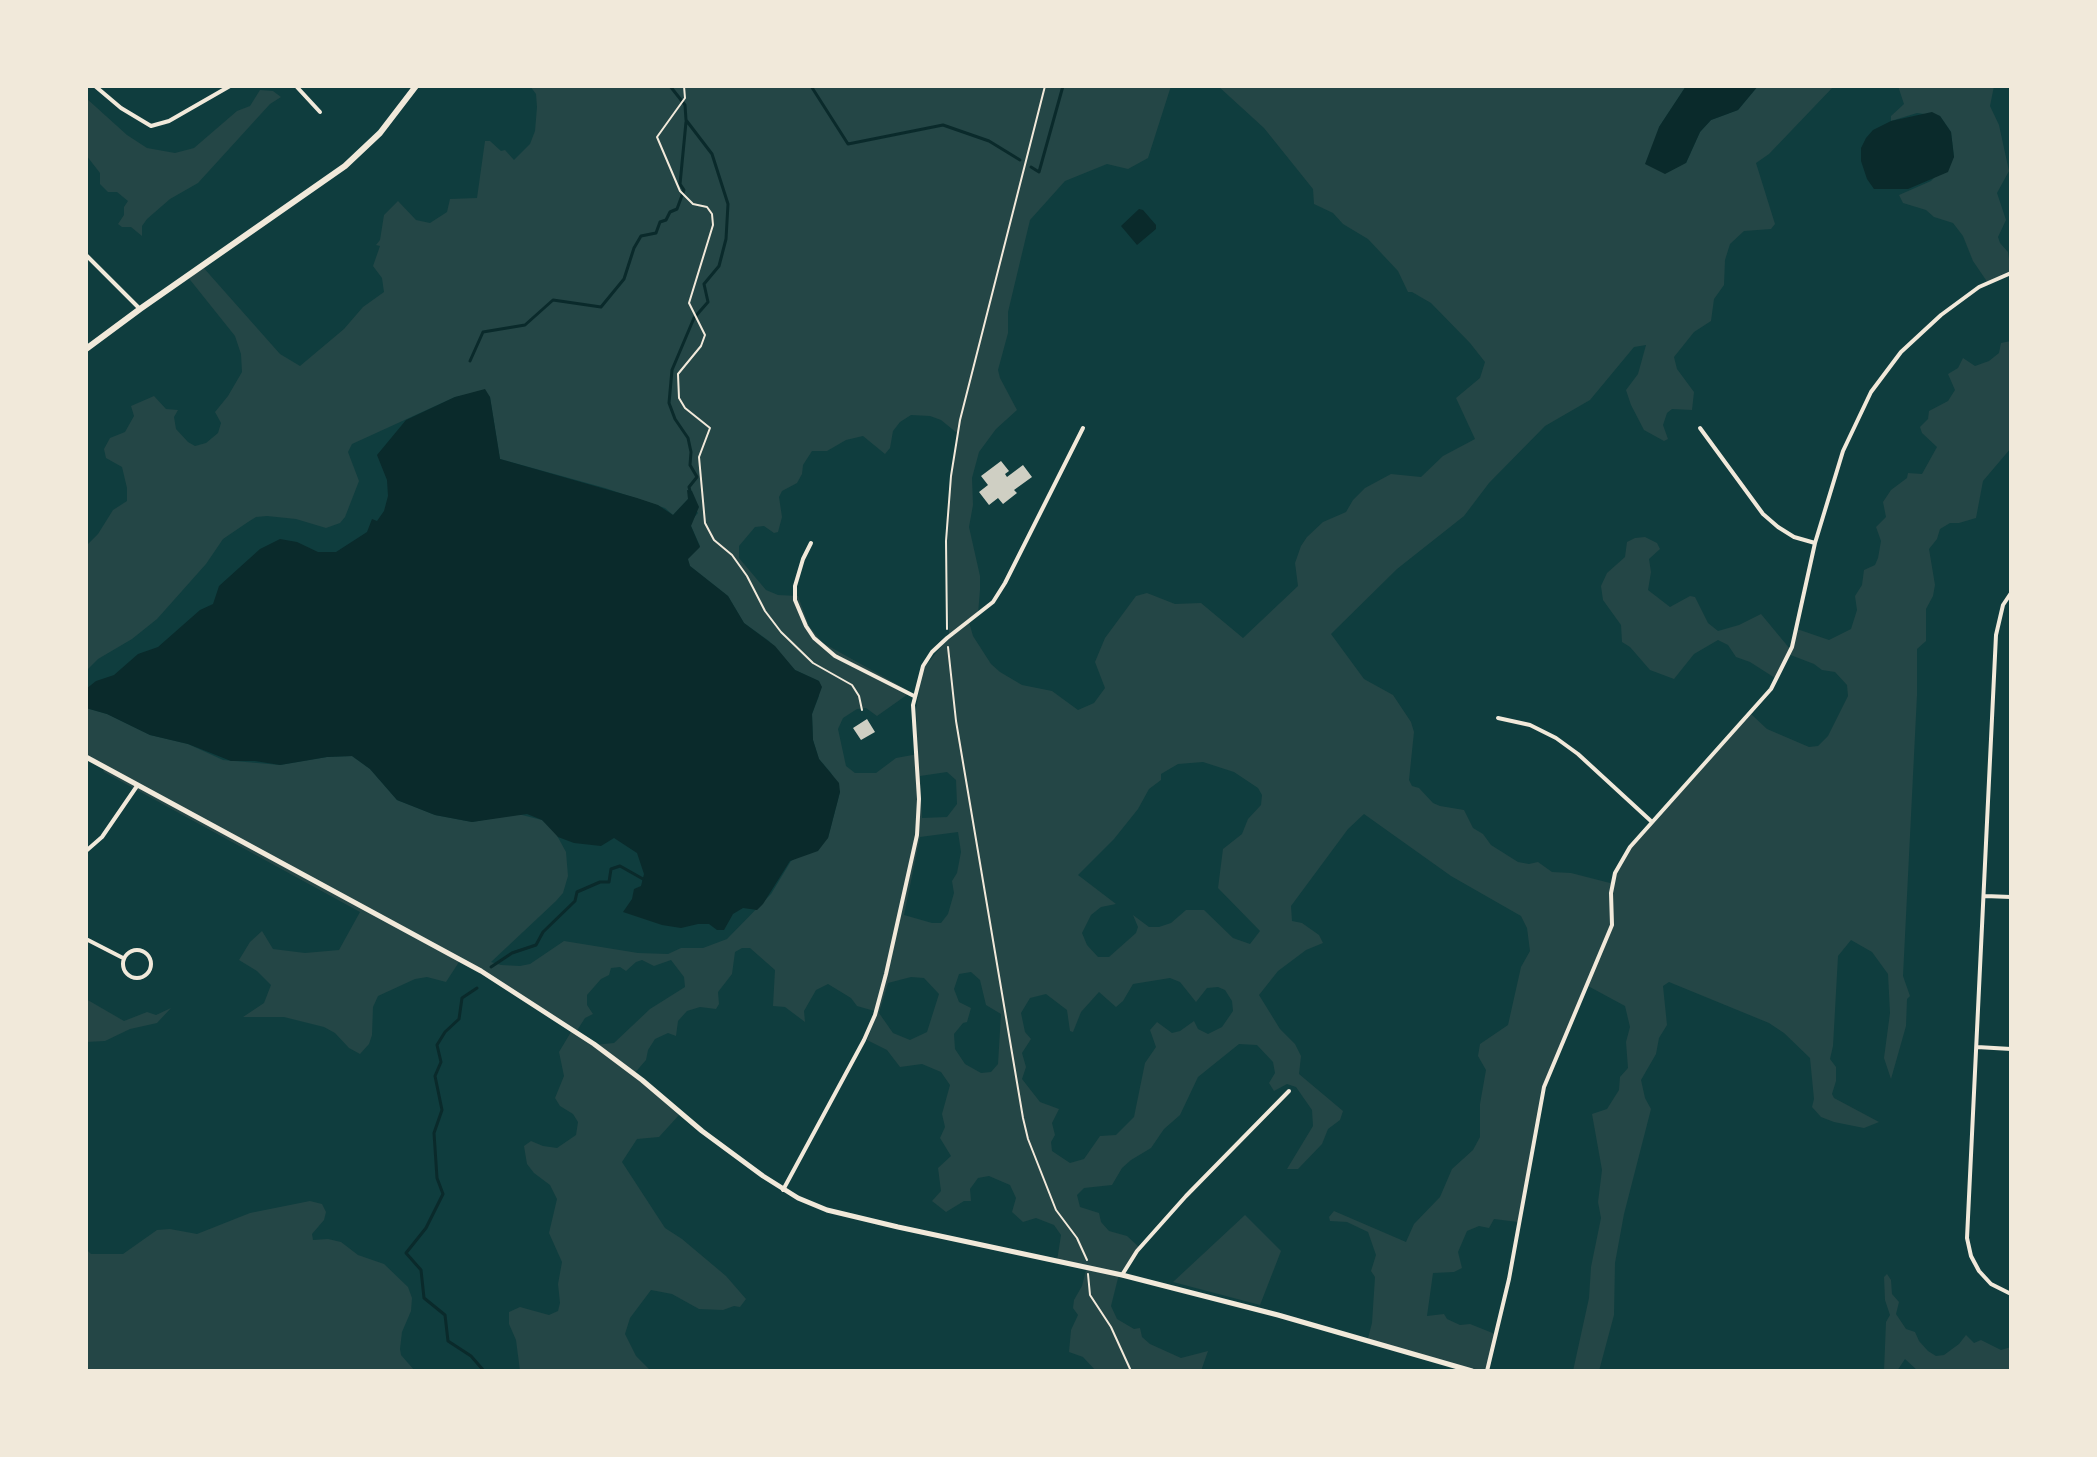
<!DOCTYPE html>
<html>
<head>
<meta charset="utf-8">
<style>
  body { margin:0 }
  #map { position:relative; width:2097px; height:1457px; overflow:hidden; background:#0f3d3e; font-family:Cabin,sans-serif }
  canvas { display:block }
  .frame { position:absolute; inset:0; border:88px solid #f1e9da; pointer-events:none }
</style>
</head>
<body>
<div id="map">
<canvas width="2097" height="1457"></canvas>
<div class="frame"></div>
</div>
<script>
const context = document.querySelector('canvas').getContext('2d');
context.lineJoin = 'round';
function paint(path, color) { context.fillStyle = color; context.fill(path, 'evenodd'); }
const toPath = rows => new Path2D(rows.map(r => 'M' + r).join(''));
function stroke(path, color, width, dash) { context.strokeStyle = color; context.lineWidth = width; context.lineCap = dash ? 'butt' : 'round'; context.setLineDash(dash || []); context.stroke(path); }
paint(toPath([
  [530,86,1171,86,1148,158,1128,169,1107,164,1065,181,1030,220,1008,312,1008,333,998,370,1000,378,1017,410,996,429,979,452,972,478,973,505,969,527,980,576,980,590,978,614,969,622,973,636,991,664,1000,672,1022,685,1052,691,1078,710,1094,703,1105,688,1095,662,1105,638,1136,596,1147,593,1175,604,1201,603,1243,638,1298,586,1295,563,1301,546,1307,537,1323,522,1346,512,1353,500,1365,488,1391,474,1421,477,1443,456,1475,439,1456,398,1480,378,1485,362,1470,343,1431,303,1412,292,1408,292,1398,271,1368,239,1343,224,1333,213,1314,204,1313,189,1264,128,1218,86,1686,86,1659,127,1686,163,1700,132,1711,120,1738,110,1758,86,1834,86,1769,154,1756,163,1775,224,1771,229,1744,231,1730,244,1725,260,1724,285,1714,299,1711,321,1694,332,1674,357,1677,369,1694,392,1692,410,1672,409,1667,413,1663,425,1668,439,1664,441,1644,430,1631,405,1626,390,1638,374,1646,345,1634,347,1590,400,1545,426,1489,483,1464,516,1397,569,1331,634,1364,679,1393,695,1411,722,1414,732,1409,780,1412,786,1419,788,1433,803,1440,806,1464,810,1473,828,1483,834,1491,845,1518,862,1529,864,1538,862,1552,872,1571,873,1610,883,1627,849,1751,714,1767,729,1809,747,1818,746,1828,736,1848,696,1847,685,1835,672,1822,670,1814,664,1788,654,1775,678,1750,662,1736,657,1728,645,1718,640,1694,654,1674,679,1650,670,1630,647,1622,642,1621,625,1603,600,1601,586,1607,573,1625,557,1627,542,1635,538,1645,537,1657,543,1660,549,1649,559,1651,572,1648,590,1670,607,1690,596,1695,597,1708,623,1718,631,1739,625,1761,614,1790,649,1797,629,1829,640,1851,629,1857,610,1855,596,1862,585,1864,570,1875,565,1878,558,1881,541,1876,527,1886,517,1883,502,1891,490,1907,478,1908,473,1922,474,1937,447,1922,433,1920,427,1928,419,1929,411,1948,401,1955,390,1948,374,1958,368,1963,358,1975,366,1989,361,1999,353,2001,343,2011,341,2011,448,1983,481,1976,518,1959,523,1950,523,1940,529,1937,539,1929,549,1935,585,1933,596,1926,609,1926,641,1917,649,1917,695,1903,976,1910,996,1907,999,1906,1026,1891,1079,1884,1058,1890,1013,1888,974,1872,952,1851,940,1838,956,1833,1046,1830,1059,1836,1067,1836,1081,1832,1094,1834,1098,1879,1122,1864,1128,1834,1122,1821,1117,1812,1107,1814,1099,1810,1058,1784,1033,1769,1023,1669,982,1663,986,1667,1025,1659,1038,1656,1054,1641,1080,1645,1098,1651,1109,1624,1214,1615,1263,1614,1315,1599,1371,1573,1371,1589,1298,1591,1267,1601,1218,1598,1202,1602,1170,1592,1114,1607,1109,1619,1090,1620,1077,1628,1068,1626,1042,1630,1027,1625,1006,1588,986,1541,1091,1518,1222,1494,1219,1489,1228,1479,1226,1467,1231,1458,1252,1462,1268,1454,1272,1433,1273,1427,1316,1444,1314,1447,1319,1460,1325,1470,1324,1495,1334,1485,1371,1465,1371,1367,1342,1372,1323,1375,1277,1371,1271,1376,1255,1368,1232,1347,1222,1330,1221,1329,1217,1334,1211,1406,1242,1414,1224,1440,1197,1452,1169,1473,1150,1480,1137,1480,1104,1486,1070,1478,1056,1480,1044,1508,1025,1521,967,1530,951,1527,928,1521,916,1451,876,1364,814,1348,829,1291,906,1292,921,1302,923,1319,935,1323,943,1306,950,1278,971,1259,995,1280,1029,1295,1044,1301,1056,1299,1074,1343,1111,1340,1120,1328,1129,1322,1144,1298,1169,1287,1169,1313,1126,1312,1110,1296,1087,1287,1084,1274,1091,1269,1083,1275,1073,1273,1062,1257,1045,1239,1044,1198,1077,1180,1115,1164,1129,1151,1148,1131,1160,1122,1168,1112,1185,1084,1188,1077,1195,1080,1207,1099,1213,1101,1222,1109,1231,1127,1236,1139,1247,1118,1278,1111,1306,1117,1319,1134,1329,1140,1328,1142,1337,1150,1344,1181,1358,1208,1351,1201,1371,1096,1371,1083,1357,1069,1352,1071,1330,1078,1315,1073,1308,1074,1300,1082,1286,1086,1270,1057,1261,1061,1235,1054,1225,1036,1218,1023,1222,1012,1212,1016,1198,1010,1185,989,1176,978,1178,970,1189,971,1201,964,1201,946,1212,932,1201,941,1191,938,1168,951,1156,940,1138,945,1127,942,1114,950,1085,941,1072,922,1064,900,1067,887,1050,867,1040,878,1012,857,1006,851,998,828,984,816,990,804,1011,805,1022,785,1007,773,1006,775,970,750,948,742,948,735,952,732,974,718,992,719,1004,716,1009,700,1007,687,1011,678,1021,676,1036,668,1033,655,1039,648,1050,646,1060,633,1075,679,1115,659,1137,637,1139,622,1162,665,1228,682,1239,726,1276,746,1299,740,1307,734,1306,723,1310,699,1309,672,1294,651,1290,630,1318,625,1334,636,1356,651,1371,520,1371,516,1340,509,1324,509,1312,520,1307,549,1315,558,1311,560,1303,558,1284,562,1262,549,1233,557,1199,550,1185,534,1173,527,1164,524,1146,531,1141,543,1146,557,1148,576,1135,578,1122,573,1114,560,1106,555,1098,564,1076,559,1052,571,1032,497,982,459,962,446,982,427,977,415,979,378,996,373,1007,372,1035,369,1044,360,1054,349,1048,335,1033,324,1027,284,1017,243,1017,264,1003,271,985,257,971,239,960,250,942,262,931,273,949,305,953,339,950,360,912,104,772,103,769,86,759,86,708,107,714,150,735,188,744,223,760,280,765,327,757,352,756,370,769,397,800,435,815,472,822,518,814,542,820,554,830,566,852,568,876,563,893,556,901,491,962,501,965,520,966,530,964,564,941,638,953,668,954,681,948,703,948,727,939,771,894,791,861,828,838,840,792,831,773,819,759,813,740,812,714,819,696,819,681,795,670,769,641,744,623,728,596,690,566,687,559,700,546,691,526,691,521,698,513,688,499,673,515,665,508,605,488,500,459,490,397,481,392,455,397,352,444,348,452,359,481,345,517,340,523,326,528,296,519,267,516,256,517,248,522,223,539,206,564,157,619,132,639,98,659,86,671,86,546,98,534,113,510,127,501,127,488,122,467,106,458,104,449,110,438,125,432,134,416,131,406,154,396,166,409,178,410,174,417,176,429,188,442,195,446,206,443,218,433,221,423,215,412,228,396,242,372,241,354,235,336,187,276,202,266,280,354,300,366,344,329,363,307,384,292,382,278,373,266,380,246,376,245,380,240,384,215,398,201,416,220,430,223,447,212,450,199,477,198,485,141,490,141,501,151,505,150,514,160,530,144,535,131,537,107,536,94],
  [911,415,930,416,941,420,957,433,946,523,949,637,923,669,916,709,918,754,896,758,876,773,855,773,846,766,838,729,843,718,857,709,866,708,877,716,911,692,823,643,809,626,798,596,778,595,766,590,739,558,739,546,755,527,764,526,774,533,778,532,782,517,779,497,782,491,797,483,802,474,803,465,812,451,827,451,846,440,863,436,885,454,890,448,893,431,900,422],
  [1203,762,1234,772,1258,788,1262,795,1261,805,1248,819,1242,834,1223,849,1218,888,1260,931,1250,944,1233,938,1204,910,1186,910,1171,923,1159,927,1149,927,1133,915,1138,927,1136,933,1109,957,1098,957,1087,945,1082,933,1091,915,1101,907,1116,904,1078,875,1114,839,1138,809,1149,789,1161,780,1161,774,1178,764],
  [947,772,956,780,957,804,947,817,922,818,920,776],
  [958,832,961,852,957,873,952,881,954,893,948,914,941,923,932,923,904,915,920,837],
  [642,960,654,966,671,960,684,977,685,987,650,1009,614,1043,594,1045,576,1032,585,1018,593,1014,587,1005,587,995,601,979,609,975,611,968,620,967,626,971,636,962],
  [971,972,980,980,986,1005,1001,1014,998,1064,991,1072,981,1073,965,1064,955,1049,954,1034,963,1023,967,1022,971,1008,959,1002,954,989,959,974],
  [911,977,924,978,939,994,927,1032,910,1040,893,1033,879,1013,888,983],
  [1170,978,1180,982,1196,1002,1207,988,1218,987,1225,990,1232,1001,1233,1011,1222,1027,1208,1034,1198,1029,1194,1021,1180,1031,1172,1033,1157,1022,1150,1030,1156,1047,1145,1063,1134,1117,1116,1135,1100,1136,1084,1159,1070,1163,1052,1151,1051,1142,1055,1135,1052,1123,1059,1109,1040,1102,1022,1079,1026,1067,1022,1053,1031,1039,1025,1032,1021,1013,1030,998,1046,994,1067,1010,1070,1031,1073,1032,1081,1012,1099,992,1116,1007,1123,1001,1133,984],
  [1898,86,1994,86,1990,106,1999,125,2009,171,1997,193,2006,220,1998,237,2000,243,2008,252,2011,273,1988,283,1973,261,1963,236,1953,223,1934,217,1926,210,1903,203,1899,195,1931,181,1954,157,1951,132,1940,116,1917,113,1891,121,1891,116,1904,104],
  [260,90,273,91,281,97,270,104,198,183,170,199,147,219,142,226,142,236,131,227,122,227,118,224,124,215,124,207,128,201,117,192,108,192,100,184,100,173,86,155,86,98,127,135,147,148,175,153,194,148,237,111,250,106],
  [86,999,124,1021,147,1012,156,1015,171,1008,157,1023,130,1029,105,1041,86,1042],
  [310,1201,322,1204,326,1212,324,1220,312,1234,313,1240,328,1239,341,1242,358,1255,384,1264,408,1287,412,1298,411,1311,402,1332,400,1349,401,1355,415,1371,86,1371,86,1249,91,1254,123,1254,157,1230,170,1229,197,1234,250,1213],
  [1245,1215,1281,1251,1260,1305,1173,1282],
  [1887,1274,1891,1280,1892,1294,1899,1302,1896,1314,1906,1329,1915,1332,1919,1341,1928,1351,1936,1356,1944,1355,1959,1344,1966,1335,1974,1343,1981,1340,2001,1350,2011,1347,2011,1371,1918,1371,1905,1359,1897,1371,1884,1371,1886,1322,1890,1315,1885,1300,1884,1277]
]), '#244646');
paint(toPath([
  [1686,86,1758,86,1738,110,1711,120,1700,132,1686,163,1665,174,1645,164,1659,127],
  [1932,112,1940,116,1951,132,1954,157,1948,172,1908,189,1874,189,1867,179,1861,161,1861,148,1866,138,1873,130,1891,121],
  [1139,209,1143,210,1156,225,1156,229,1137,245,1121,226],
  [485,389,490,397,500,459,637,498,658,505,673,515,688,499,687,490,692,491,699,507,691,526,700,547,688,559,690,566,728,596,744,623,775,646,795,670,819,681,822,687,812,714,813,740,819,759,839,783,840,792,828,838,818,851,790,861,763,904,757,910,743,908,733,914,724,930,717,930,709,924,698,924,681,928,662,925,623,912,632,899,634,889,641,886,644,874,637,853,614,838,601,846,574,843,558,837,542,820,527,814,472,822,435,815,397,800,370,769,352,756,327,757,280,765,255,761,231,761,188,744,150,735,107,714,86,708,86,689,96,681,114,675,138,654,158,647,200,610,213,604,219,586,260,549,280,539,297,542,318,552,336,552,367,532,372,519,377,521,384,511,388,496,387,480,377,455,406,420,455,397]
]), '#0a2a2b');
stroke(toPath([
  [670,86,685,105,686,120,712,154,728,204,726,239,719,266,704,284,708,302,694,318,672,370,669,403,675,419,688,438,691,452,690,465,697,477,689,487,690,491],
  [811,86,848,144,943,125,989,141,1020,160],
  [1031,167,1039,172,1063,86],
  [470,361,483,332,525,325,553,300,601,307,624,279,634,248,641,236,656,233,660,222,666,220,670,212,677,209,684,190,680,184,686,122],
  [491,967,512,953,536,945,543,932,575,901,577,892,600,882,609,882,611,869,620,866,643,879],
  [477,988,462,998,459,1019,445,1032,437,1045,441,1062,435,1076,442,1110,434,1133,437,1178,443,1194,426,1228,406,1253,421,1270,424,1298,445,1315,448,1341,471,1356,484,1371]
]), '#0a2a2b', 3);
paint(toPath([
  [1001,461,1009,471,1005,474,1007,477,1023,465,1032,477,1014,490,1017,493,1003,504,998,498,989,505,979,492,988,485,981,476],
  [867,719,875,732,861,740,853,728]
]), '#cfcfc3');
stroke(toPath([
  [684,86,685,98,657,137,680,191,693,204,707,207,712,214,713,225,689,303,705,335,701,346,678,374,679,398,685,408,710,428,699,457,705,523,714,540,732,555,747,576,765,611,781,632,813,663,852,685,859,696,862,710],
  [947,629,946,541,951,476,960,420,1045,86],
  [948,647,956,721,1023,1118,1028,1139,1056,1210,1077,1238,1087,1260],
  [1088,1274,1090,1295,1111,1327,1131,1371]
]), '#f1e9da', 2);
stroke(toPath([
  [95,86,121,108,151,126,169,121,230,86],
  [296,86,320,112],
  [86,255,140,309],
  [1700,428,1763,514,1778,527,1794,537,1815,543],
  [811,543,803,559,795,586,795,600,806,626,814,638,835,656,914,696],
  [2011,593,2003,605,1996,635,1967,1238,1971,1256,1979,1271,1991,1284,2011,1294],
  [1498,718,1530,725,1556,738,1578,754,1652,822],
  [86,851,102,837,137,786],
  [1985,896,2011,897],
  [86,939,123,958],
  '123 964a14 14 0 1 1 28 0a14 14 0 1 1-28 0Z',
  [1977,1047,2011,1049],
  [783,1190,864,1040,875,1015,886,974,917,835,919,799,913,705,923,666,932,652,947,638,993,602,1005,583,1083,428],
  [1122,1275,1137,1251,1186,1196,1289,1091],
  [1487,1371,1509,1279,1544,1087,1612,925,1611,893,1615,873,1630,847,1771,689,1792,647,1815,543,1843,451,1871,392,1901,352,1941,315,1979,287,2011,273]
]), '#f1e9da', 4);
stroke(toPath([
  [86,757,481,971,594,1044,642,1080,702,1131,763,1176,798,1198,827,1210,898,1227,1122,1275,1278,1315,1472,1371]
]), '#f1e9da', 5);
stroke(toPath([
  [86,349,140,309,345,166,380,133,416,86]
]), '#f1e9da', 6);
</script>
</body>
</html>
